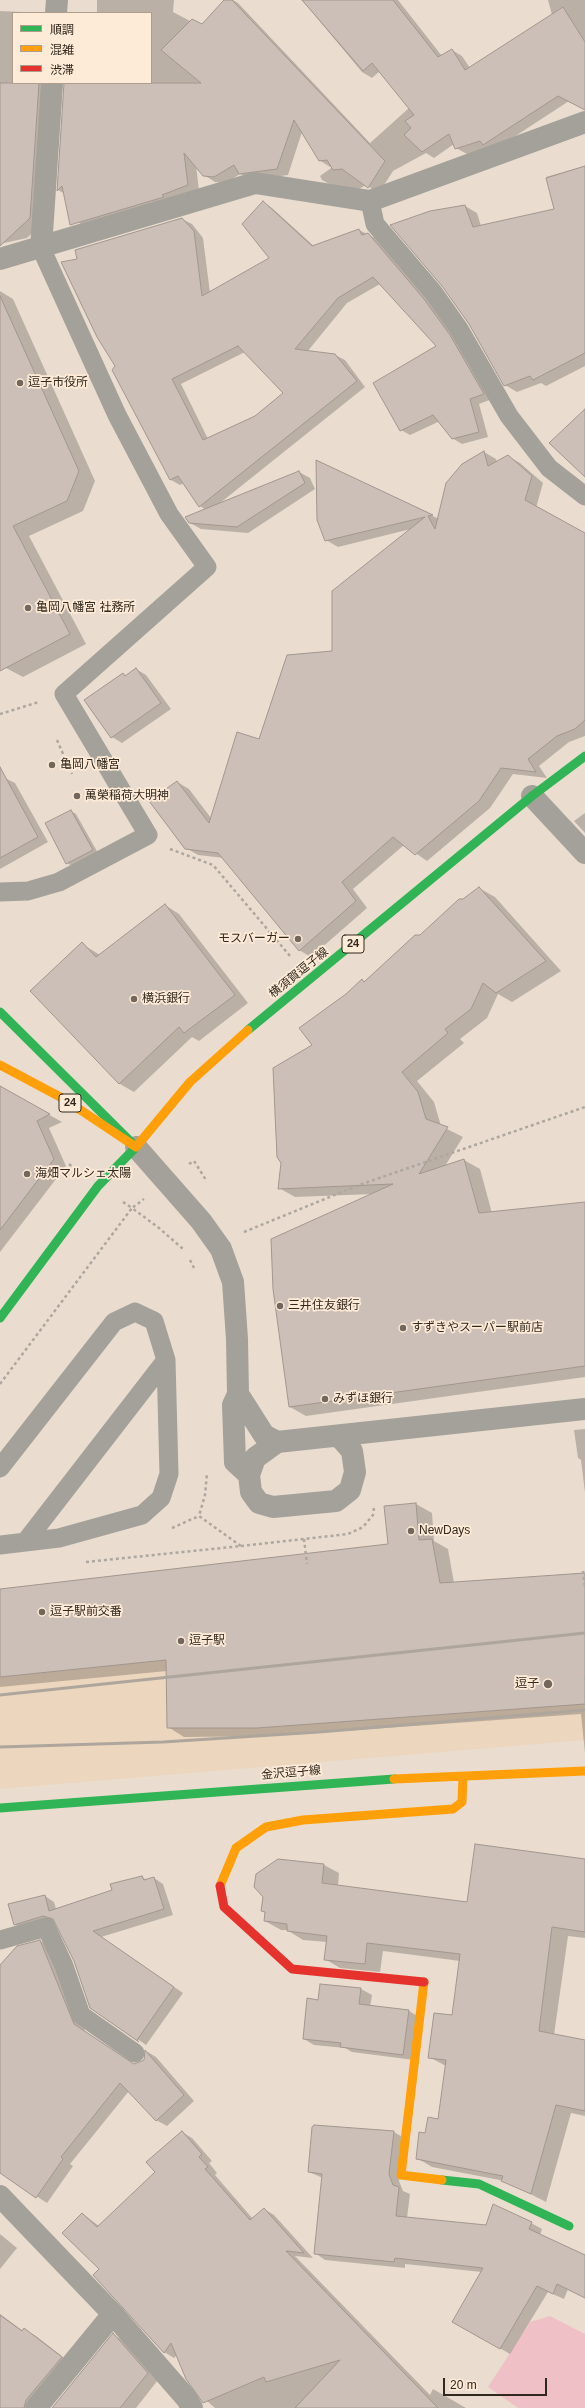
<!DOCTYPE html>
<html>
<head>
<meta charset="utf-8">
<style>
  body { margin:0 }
  #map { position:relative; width:585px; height:2408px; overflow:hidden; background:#eaddcf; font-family:Helvetica,"Noto Sans JP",sans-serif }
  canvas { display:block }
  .legend { position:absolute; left:12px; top:12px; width:140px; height:72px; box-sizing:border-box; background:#feebd7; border:1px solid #ac9d8d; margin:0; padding:5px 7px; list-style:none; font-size:12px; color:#31281e }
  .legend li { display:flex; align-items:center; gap:8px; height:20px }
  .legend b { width:20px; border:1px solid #ac9d8d }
  .scale { position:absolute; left:443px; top:2378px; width:104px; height:18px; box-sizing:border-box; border:2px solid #31281e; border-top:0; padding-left:5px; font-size:12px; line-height:14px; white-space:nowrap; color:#31281e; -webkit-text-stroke:3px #feebd7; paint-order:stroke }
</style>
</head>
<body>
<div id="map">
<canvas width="585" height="2408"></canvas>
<ul class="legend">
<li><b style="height:5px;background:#30b455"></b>順調</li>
<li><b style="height:5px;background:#ff9f0a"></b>混雑</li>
<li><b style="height:5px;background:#e5322d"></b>渋滞</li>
</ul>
<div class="scale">20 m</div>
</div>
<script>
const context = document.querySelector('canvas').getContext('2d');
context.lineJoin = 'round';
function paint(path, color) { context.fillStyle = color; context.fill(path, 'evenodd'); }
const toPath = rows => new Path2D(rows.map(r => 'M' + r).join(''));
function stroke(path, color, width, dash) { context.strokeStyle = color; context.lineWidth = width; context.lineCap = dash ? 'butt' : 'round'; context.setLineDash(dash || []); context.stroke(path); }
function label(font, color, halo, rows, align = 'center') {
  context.font = font + ' Helvetica,"Noto Sans JP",sans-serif'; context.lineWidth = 3.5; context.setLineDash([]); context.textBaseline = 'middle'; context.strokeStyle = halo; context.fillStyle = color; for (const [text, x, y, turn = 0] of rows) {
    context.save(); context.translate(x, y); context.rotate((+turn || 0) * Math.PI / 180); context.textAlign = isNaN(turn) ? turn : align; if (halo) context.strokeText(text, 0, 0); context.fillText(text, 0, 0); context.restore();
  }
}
paint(toPath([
  [432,1539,440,1583,585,1573,585,1740,0,1789,0,1589]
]), '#ecd6be');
paint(toPath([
  [550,2316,585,2334,585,2408,518,2408,488,2387,530,2322]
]), '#efc0c6');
paint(toPath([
  [97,0,174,0,173,12,192,22,190,39,225,0,233,0,238,3,370,143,409,108,380,71,372,78,362,72,302,0,398,0,442,56,452,50,462,56,470,68,552,15,548,0,585,0,585,110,569,101,494,150,467,154,456,148,454,144,434,158,426,153,393,171,379,193,366,185,357,190,333,186,322,180,320,176,334,166,330,167,319,160,302,132,288,175,250,180,240,174,226,183,215,182,204,175,196,165,199,191,81,224,70,218,65,194,58,190,65,83,151,83,151,13,97,13],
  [0,11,42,13,13,13,13,83,52,83,41,224,27,238,0,244],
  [585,166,585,213,554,207,546,177],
  [263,202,272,208,315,247,359,230,377,239,434,305,492,399,479,404,488,437,462,444,452,438,440,421,410,435,401,430,437,346,380,284,347,303,307,352,335,355,345,360,365,387,220,503,299,472,310,478,315,489,248,533,201,529,190,523,206,510,200,506,184,483,180,485,171,480,113,370,116,366,78,259,182,219,192,224,203,238,210,293,270,258],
  [245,352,284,393,256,417,208,439,181,384],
  [465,206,477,213,481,226,585,243,585,366,546,386,541,383,517,392,505,385],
  [0,291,13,299,95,481,83,511,29,536,86,644,23,677,6,668,0,656],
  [484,452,496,459,497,462,508,456,520,463,543,483,536,508,585,534,585,736,569,742,539,766,547,778,513,774,490,808,427,861,404,845,353,889,367,908,311,957,299,950,224,858,198,855,186,848,164,792,177,782,189,789,211,818,260,740,333,652,411,529,338,547,326,540,317,461,439,519],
  [136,669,146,675,171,709,122,743,112,737,123,674,127,676],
  [5,778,15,783,48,842,0,869,0,780],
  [71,811,76,814,98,853,72,866,67,863],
  [585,813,585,833,574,821],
  [479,888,495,897,561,971,512,1002,498,994,487,1018,460,1039,464,1043,417,1081,434,1102,441,1126,463,1137,445,1166,464,1160,480,1169,492,1213,585,1203,585,1377,306,1416,290,1407,373,1194,295,1197,279,1188,314,1045,347,995,362,981,365,982],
  [165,905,179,914,248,1003,199,1041,192,1037,134,1092,120,1084,32,991,82,944,100,955],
  [0,1087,62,1122,49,1128,66,1166,0,1252],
  [585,1429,585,1493,581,1460,578,1458,574,1430],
  [416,1504,432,1513,434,1541,448,1549,454,1583,585,1574,585,1753,581,1714,273,1736,184,1737,168,1727,167,1671,0,1687,0,1590,389,1545],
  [585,1860,585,1938,568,1936,554,2035,585,2041,585,2116,571,2113,546,2202,505,2181,432,2167,417,2158,426,2134,439,2120,446,2066,429,2057,453,2016,460,1961,383,1951,380,1972,340,1968,325,1959,327,1942,303,1940,287,1930,281,1930,265,1921,266,1913,262,1911,324,1865,339,1873,338,1886,468,1903],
  [142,1877,147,1880,154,1878,163,1884,173,1915,101,1937,183,1993,146,2045,91,2007,75,1961,56,1922,24,1930,14,1924,45,1896,54,1902,56,1909,113,1890],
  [40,1941,50,1947,85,2031,135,2065,145,2060,146,2051,156,2057,194,2101,167,2126,156,2120,129,2091,70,2164,73,2166,47,2203,0,2172,0,1967],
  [321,1985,361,1989,372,1995,370,2007,409,2011,419,2017,414,2060,352,2052,345,2048,314,2045,304,2039,319,2001],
  [182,2132,192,2138,212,2161,209,2163,217,2173,215,2175,253,2219,264,2209,274,2215,313,2258,295,2256,430,2395,433,2389,466,2408,215,2408,200,2395,177,2355,174,2358,164,2352,100,2269,83,2214,99,2226,157,2172],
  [394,2132,404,2138,399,2181,403,2191,410,2194,407,2218,486,2226,531,2223,542,2229,540,2235,585,2257,585,2297,568,2289,564,2299,548,2292,510,2354,453,2321,482,2272,405,2264,405,2268,325,2260,315,2253,323,2178,309,2172],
  [0,2234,17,2248,0,2269],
  [0,2314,23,2331,25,2330,36,2336,72,2364,37,2408,0,2408],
  [114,2335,124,2341,158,2380,136,2408,53,2408]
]), '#0003');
const building = toPath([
  [224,0,232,0,385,161,368,188,342,169,333,170,327,160,319,161,294,120,277,169,239,174,234,165,214,177,203,176,184,153,188,185,162,195,164,197,70,225,62,186,57,191,64,83,201,83,161,50,192,19,202,24,224,0],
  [302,0,393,0,438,57,452,49,465,70,563,7,585,42,585,110,558,96,483,145,480,141,455,149,449,134,422,152,404,135,411,128,405,121,414,115,372,63,363,71,302,0],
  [0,83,39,83,30,218,0,246,0,83],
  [585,166,585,353,533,380,530,376,504,386,469,324,442,286,390,225,430,211,465,205,473,227,554,209,546,178,585,166],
  [263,201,312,246,359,229,362,235,368,233,424,299,450,335,484,394,470,399,479,432,452,439,433,415,400,431,373,383,436,346,373,277,338,298,295,349,335,354,357,381,199,507,178,476,170,480,112,370,115,366,97,337,61,262,77,259,75,250,182,218,194,231,202,296,269,258,242,224,263,201],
  [238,346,283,393,255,416,203,440,172,379,238,346],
  [0,296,79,471,67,501,13,526,70,634,0,671,0,296],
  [585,409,585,477,549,443,585,409],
  [484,451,488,466,508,455,532,476,525,500,585,533,585,720,575,729,557,736,528,759,536,772,501,768,479,801,415,855,393,837,342,882,356,901,299,951,218,853,185,849,146,797,163,791,177,781,209,823,237,732,259,739,287,655,332,651,332,591,425,517,325,541,317,520,316,460,433,515,428,516,435,529,446,483,462,464,484,451],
  [299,471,305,483,237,527,189,523,185,517,299,471],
  [136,668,161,703,111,738,84,700,123,673,125,676,136,668],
  [0,767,38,837,0,858,0,767],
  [71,810,93,850,66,864,45,823,71,810],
  [479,887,546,961,496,993,483,983,471,1009,445,1029,448,1033,402,1072,418,1092,426,1119,448,1127,419,1174,464,1159,479,1213,585,1202,585,1366,289,1407,273,1289,271,1239,393,1184,278,1189,281,1163,277,1157,273,1068,312,1045,299,1028,346,994,362,979,364,982,415,935,420,935,459,899,463,899,479,887],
  [165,904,235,995,184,1033,179,1027,119,1084,30,991,82,942,96,957,165,904],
  [0,1086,50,1114,37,1121,54,1159,0,1230,0,1086],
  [416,1503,419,1540,432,1539,440,1583,585,1573,585,1704,257,1728,167,1728,166,1660,0,1677,0,1589,388,1544,384,1506,416,1503],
  [475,1844,585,1859,585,1932,552,1927,539,2031,585,2040,585,2111,556,2105,531,2194,501,2181,503,2176,416,2159,419,2132,425,2133,428,2117,438,2119,446,2060,428,2058,434,2013,452,2015,460,1954,367,1943,365,1964,324,1960,327,1936,287,1931,287,1924,264,1921,265,1912,261,1911,263,1897,254,1887,256,1874,278,1859,324,1864,322,1883,467,1902,475,1844],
  [142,1876,144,1880,154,1877,164,1909,93,1931,174,1987,137,2040,139,2042,90,2008,74,1961,53,1919,43,1916,14,1925,8,1904,45,1895,49,1911,112,1890,110,1884,142,1876],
  [40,1940,74,2024,134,2064,144,2060,145,2050,184,2095,156,2121,120,2083,61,2157,63,2159,36,2198,0,2173,0,1965,17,1946,40,1940],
  [320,1984,361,1988,359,2004,409,2010,403,2055,340,2047,341,2043,303,2039,307,1998,318,2000,320,1984],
  [314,2125,394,2131,389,2174,393,2185,399,2187,396,2216,486,2225,493,2204,532,2222,529,2229,585,2255,585,2298,557,2284,553,2294,537,2286,500,2349,452,2322,483,2268,395,2258,394,2262,314,2254,322,2174,308,2172,312,2127,314,2125],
  [182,2131,202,2154,199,2157,208,2167,205,2169,250,2220,264,2208,304,2253,286,2251,438,2408,295,2408,340,2360,266,2382,264,2377,203,2403,186,2379,171,2343,164,2353,93,2275,99,2269,62,2233,82,2213,97,2227,155,2172,146,2162,182,2131],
  [0,2315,22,2331,24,2328,62,2357,26,2400,24,2408,0,2408,0,2315],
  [113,2333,148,2373,120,2408,52,2408,113,2333]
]);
paint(building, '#cbbfb7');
stroke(building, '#a2968e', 1);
stroke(toPath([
  [0,714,39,702],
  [57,740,72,774],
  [170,849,213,865,290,956],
  [69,1164,75,1169],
  [189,1164,194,1161,206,1180],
  [123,1202,132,1208,144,1199],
  [244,1232,359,1185,585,1107],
  [190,1260,195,1270],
  [0,1384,132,1208,159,1228,183,1249],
  [172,1528,199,1516],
  [304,1539,307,1564],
  [241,1546,348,1534,363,1527,373,1515,374,1508],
  [86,1562,241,1546,199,1516,205,1495,207,1473],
  [583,1571,585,1587],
  [584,1678,585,1678]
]), '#aea79f', 2.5, [3, 3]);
stroke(toPath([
  [370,201,375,224,433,292,459,329,509,416,549,468,585,496],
  [0,892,28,891,59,882,148,835,64,694,207,567,169,514,117,415,41,248],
  [0,1468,114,1322,135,1312,154,1321,166,1360,169,1474,161,1498,142,1515,59,1538,0,1545],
  [26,1541,166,1360],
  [0,1940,46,1927,64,1966,81,2015,135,2053]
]), '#a4a19a', 19);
stroke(toPath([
  [56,13,57,0],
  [41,248,52,83],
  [0,259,255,183,370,201,585,122],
  [532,796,585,853],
  [136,1147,201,1221,221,1249,233,1282,237,1339,238,1394],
  [339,1436,352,1451,355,1472,350,1490,336,1501,273,1507,259,1503,251,1492,249,1475,235,1462,233,1405,238,1394,264,1435,277,1442,585,1409],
  [249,1475,255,1458,277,1442],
  [0,2196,113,2314,187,2399,192,2408],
  [36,2408,113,2314]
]), '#a4a19a', 22);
stroke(toPath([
  [0,1012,136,1147,98,1186,0,1318],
  [248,1030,532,796,585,756],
  [0,1808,394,1779],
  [442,2180,479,2184,569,2226]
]), '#30b455', 9);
stroke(toPath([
  [0,1065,64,1099,136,1147,190,1082,248,1030],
  [394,1779,585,1771],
  [220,1886,236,1848,266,1827,303,1820,453,1809,462,1802,463,1777],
  [424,1982,401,2175,442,2180]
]), '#ff9f0a', 9);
stroke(toPath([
  [220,1886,224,1907,292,1969,424,1982]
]), '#e5322d', 9);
stroke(toPath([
  [0,1695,585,1633],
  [0,1747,163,1742,319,1732,585,1710]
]), '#aea69d', 3);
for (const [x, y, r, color] of [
  [20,383,4,"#72675c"],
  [28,608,4,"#72675c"],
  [52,765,4,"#72675c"],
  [77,796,4,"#72675c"],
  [298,939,4,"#72675c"],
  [134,999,4,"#72675c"],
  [27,1174,4,"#72675c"],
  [280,1306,4,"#72675c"],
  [403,1328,4,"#72675c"],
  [325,1399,4,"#72675c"],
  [411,1531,4,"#72675c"],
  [42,1612,4,"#72675c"],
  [181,1641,4,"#72675c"],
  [548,1684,5,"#72675c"]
]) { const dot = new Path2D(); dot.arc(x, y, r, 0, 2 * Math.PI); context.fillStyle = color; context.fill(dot); stroke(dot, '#feebd7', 1.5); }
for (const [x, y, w] of [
  [353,944,22],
  [70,1103,22]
]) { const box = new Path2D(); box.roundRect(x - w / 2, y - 9, w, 18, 3); context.fillStyle = '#feebd7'; context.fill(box); stroke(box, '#31281e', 1); }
label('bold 11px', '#31281e', null, [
  ["24",353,944],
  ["24",70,1103]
]);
label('12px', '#31281e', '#feebd7', [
  ["逗子市役所",28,383],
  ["亀岡八幡宮 社務所",36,608],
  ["亀岡八幡宮",60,765],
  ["萬榮稲荷大明神",85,796],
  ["モスバーガー",290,939,"right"],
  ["横浜銀行",142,999],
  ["海畑マルシェ太陽",35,1174],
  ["三井住友銀行",288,1306],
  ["すずきやスーパー駅前店",411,1328],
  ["みずほ銀行",333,1399],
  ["NewDays",419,1531],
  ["逗子駅前交番",50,1612],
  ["逗子駅",189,1641],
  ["逗子",539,1684,"right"]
], 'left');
label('12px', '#31281e', '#feebd7', [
  ["横須賀逗子線",299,973,-39],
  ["金沢逗子線",291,1773,-5]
]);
</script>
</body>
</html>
